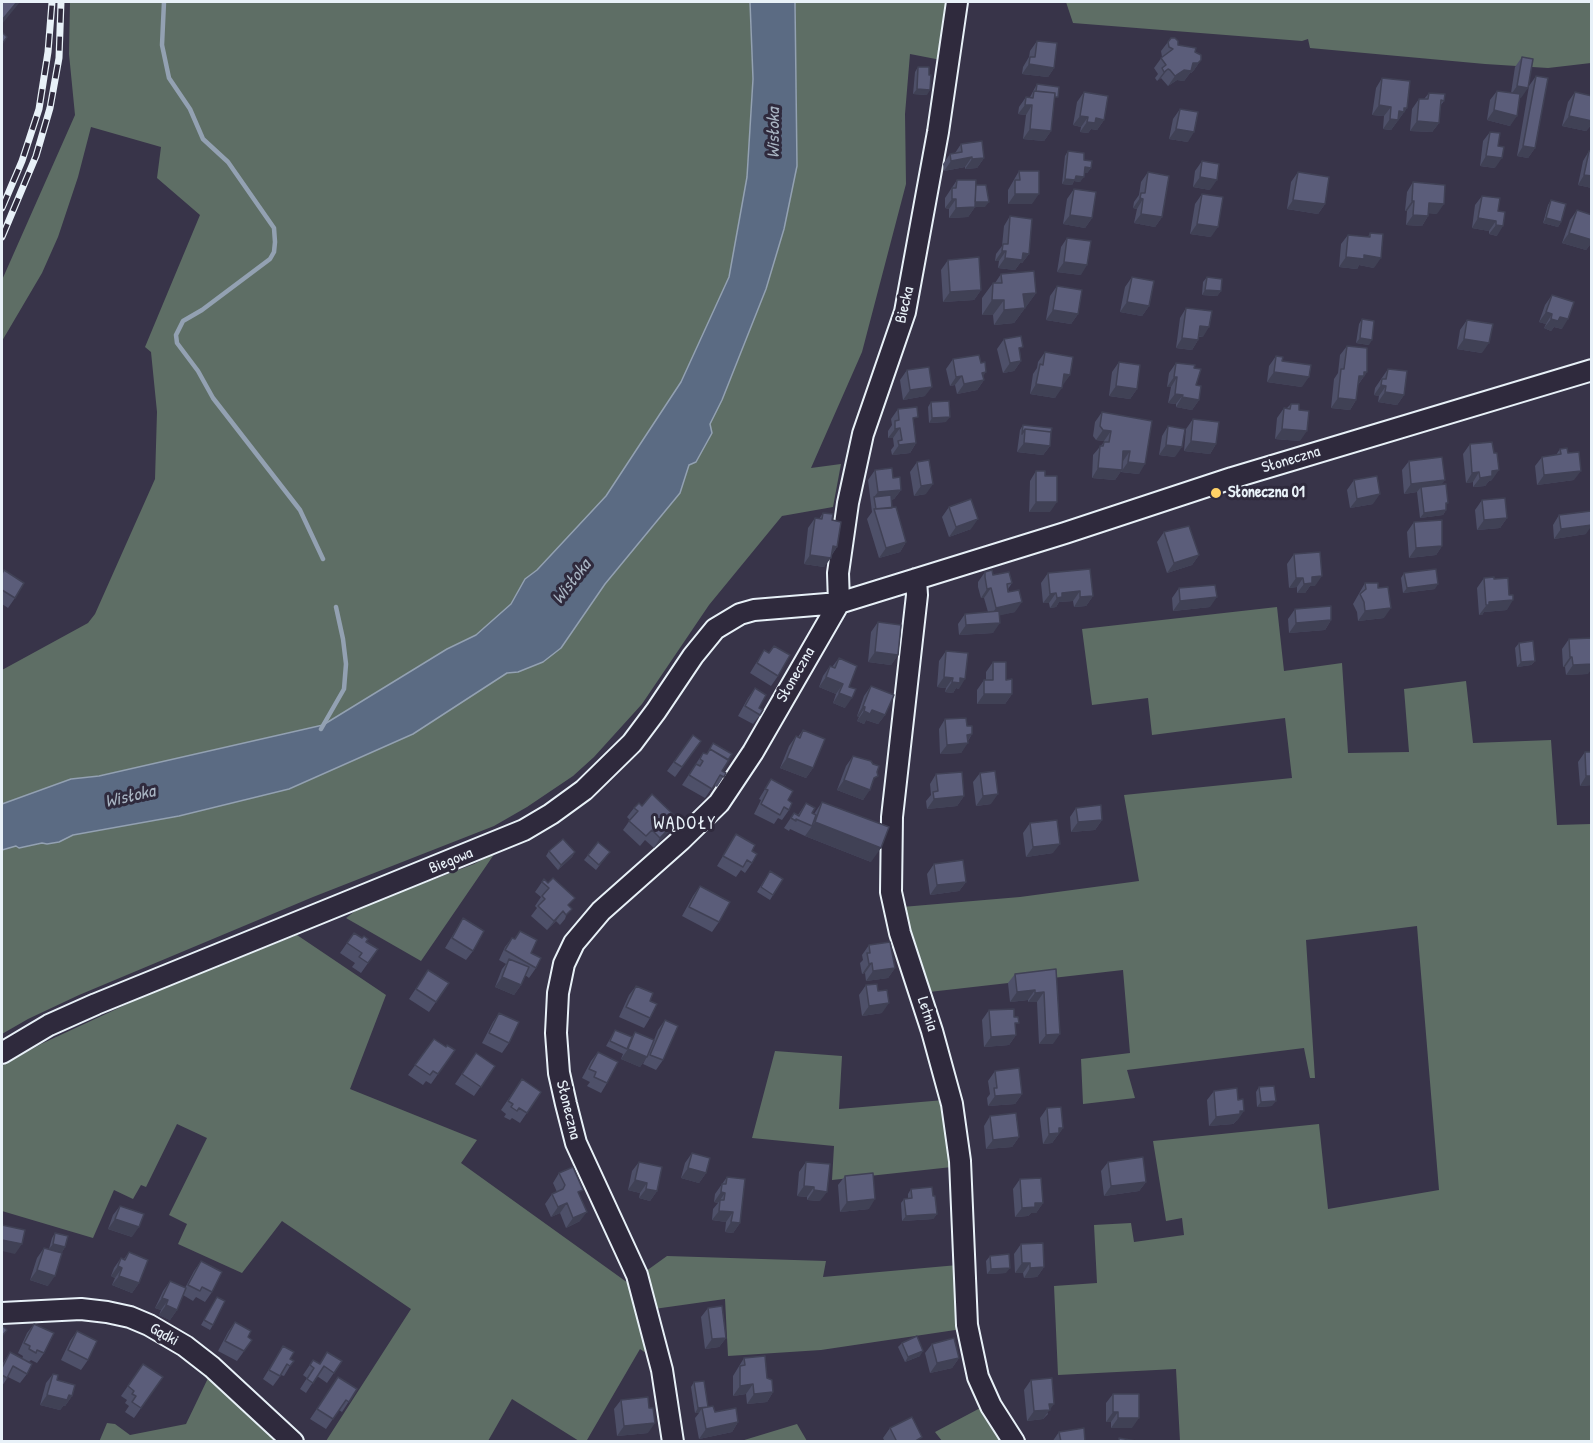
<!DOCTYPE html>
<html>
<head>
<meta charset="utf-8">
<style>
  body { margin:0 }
  #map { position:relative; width:1593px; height:1443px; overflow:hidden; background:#383449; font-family:"Patrick Hand",sans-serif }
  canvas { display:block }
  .frame { position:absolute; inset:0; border:3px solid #e8f1f8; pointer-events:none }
</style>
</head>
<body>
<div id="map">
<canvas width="1593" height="1443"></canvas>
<div class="frame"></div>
</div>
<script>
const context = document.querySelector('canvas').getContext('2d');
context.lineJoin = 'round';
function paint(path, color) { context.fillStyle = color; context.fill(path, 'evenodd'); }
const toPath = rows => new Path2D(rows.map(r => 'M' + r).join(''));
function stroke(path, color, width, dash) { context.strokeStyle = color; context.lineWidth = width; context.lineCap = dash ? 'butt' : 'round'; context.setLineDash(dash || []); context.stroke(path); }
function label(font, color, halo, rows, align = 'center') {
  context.font = font + ' "Patrick Hand",sans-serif'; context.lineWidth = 6; context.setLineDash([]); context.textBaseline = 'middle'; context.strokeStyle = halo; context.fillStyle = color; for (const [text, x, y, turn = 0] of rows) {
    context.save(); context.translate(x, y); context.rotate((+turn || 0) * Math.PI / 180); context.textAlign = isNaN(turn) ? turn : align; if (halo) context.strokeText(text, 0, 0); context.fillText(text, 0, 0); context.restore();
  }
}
paint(toPath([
  [70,2,750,2,753,79,747,177,729,277,681,382,607,496,537,570,525,579,511,604,476,635,447,649,323,725,99,776,71,779,2,804,2,670,88,623,95,614,155,479,157,412,151,352,145,347,200,215,157,178,161,147,91,127,78,177,58,237,42,273,2,341,2,280,75,115,69,54],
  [795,2,950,2,941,60,910,54,905,114,906,184,862,352,811,468,841,464,833,507,782,516,709,605,642,704,594,757,573,776,527,807,494,826,313,897,79,995,28,1019,2,1034,2,850,16,846,19,848,42,843,47,844,58,842,73,835,179,816,289,789,413,734,507,673,518,672,561,648,605,584,680,493,689,464,722,400,766,289,784,229,797,166],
  [1066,2,1591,2,1591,63,1548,68,1485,64,1310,48,1308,39,1302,41,1073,23],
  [1277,607,1284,671,1342,663,1348,753,1409,752,1404,689,1466,681,1473,743,1551,740,1557,825,1591,824,1591,1441,1180,1441,1176,1369,1058,1375,1054,1286,1097,1283,1094,1225,1131,1223,1134,1242,1184,1235,1182,1218,1166,1221,1153,1141,1319,1124,1328,1209,1439,1190,1417,926,1306,940,1315,1078,1310,1078,1304,1048,1127,1070,1135,1098,1083,1104,1081,1059,1130,1053,1123,970,929,992,902,907,1020,897,1139,881,1124,795,1292,778,1285,718,1152,735,1148,698,1092,705,1082,629],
  [495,853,421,961,346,918,359,908,474,864],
  [297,935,386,995,350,1089,477,1140,461,1163,628,1283,654,1354,649,1355,640,1349,587,1440,596,1441,579,1441,512,1399,488,1441,326,1441,411,1309,282,1221,242,1273,178,1244,187,1224,169,1215,207,1138,177,1124,146,1187,141,1185,133,1199,114,1190,93,1238,2,1211,2,1066,41,1044,151,993],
  [775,1051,842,1056,839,1109,944,1100,952,1167,832,1180,834,1146,752,1138],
  [667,1256,826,1261,823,1277,958,1265,962,1329,821,1350,728,1356,725,1299,654,1309,642,1274],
  [210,1374,281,1442,99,1442,107,1423,115,1424,130,1435,186,1424],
  [984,1406,1009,1441,942,1441,935,1432],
  [797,1424,807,1441,741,1441]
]), '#5e6e65');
const water = toPath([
  [750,2,795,2,797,166,784,229,766,289,722,400,710,424,712,433,696,462,689,465,680,493,605,584,561,648,543,662,518,672,507,673,413,734,289,789,179,816,73,835,59,842,47,844,42,843,19,848,16,846,2,850,2,804,71,779,99,776,323,725,447,649,476,635,511,604,525,579,537,570,606,496,681,382,729,277,747,177,753,79,750,2]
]);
paint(water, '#5b6b83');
stroke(water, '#93a1b2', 1.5);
stroke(toPath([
  [164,2,162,45,169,78,190,109,203,139,228,162,274,228,275,242,274,252,270,259,202,310,183,321,176,335,177,343,198,371,213,398,300,510,323,559],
  [321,729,344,689,346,664,343,639,336,607]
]), '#93a1b2', 4.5);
const minor = toPath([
  [916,579,917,595,892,817,891,892,900,933,932,1031,952,1104,960,1161,967,1325,978,1377,991,1406,1014,1442],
  [2,1053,49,1025,96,1004,524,830,551,814,584,790,632,743,656,711,693,656,715,629,740,614,754,610,839,603,838,573,848,503,863,434,905,312,938,132,957,2],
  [2,1313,81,1309,107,1312,130,1317,149,1325,185,1346,212,1367,293,1442],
  [673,1442,662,1370,637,1275,576,1143,566,1104,559,1073,556,1033,558,993,564,964,574,943,601,911,681,840,719,803,753,752,839,603,1065,533,1232,478,1592,370]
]);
stroke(minor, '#e8f1f8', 24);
stroke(minor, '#2f2a3d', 20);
const rail = toPath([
  [2,208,22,161,39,109,48,52,52,2],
  [2,237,36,156,50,108,59,58,61,2]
]);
stroke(rail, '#e8f1f8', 7);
stroke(rail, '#2f2a3d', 4.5, [14]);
paint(toPath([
  [1171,38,1178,45,1195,52,1201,60,1194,70,1191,73,1190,73,1184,81,1177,80,1168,86,1161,78,1157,81,1155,78,1158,74,1154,68,1162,57,1161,51],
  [1037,41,1054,68,1048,77,1022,74,1023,67,1029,57,1030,51],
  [1522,57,1521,98,1520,97,1510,126,1487,120,1490,100,1497,91,1511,93,1515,67],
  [918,67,927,95,913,94,915,72],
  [1536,76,1535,148,1528,158,1517,156,1529,86],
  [1382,78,1407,108,1391,130,1383,129,1384,116,1372,115,1376,88],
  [1037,84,1054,102,1051,131,1044,141,1023,139,1026,115,1018,114,1019,107,1026,97,1030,97],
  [1084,92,1104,120,1097,130,1091,129,1088,133,1080,132,1081,127,1073,125,1077,102],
  [1575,92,1592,96,1592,124,1586,131,1562,126,1568,102],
  [1429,93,1444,101,1440,106,1439,123,1432,132,1410,131,1412,109,1419,99,1424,99],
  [1180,109,1188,142,1169,139,1173,119],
  [1490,132,1495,168,1480,166,1483,141],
  [961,144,984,158,977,168,965,169,965,167,944,171,943,164,950,154,955,153],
  [1068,151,1084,160,1091,168,1087,173,1084,172,1080,182,1074,181,1072,185,1062,184,1065,156],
  [1589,151,1592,188,1578,185,1583,161],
  [1202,161,1210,190,1193,187,1195,171],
  [1019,171,1032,204,1008,204,1008,190],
  [1148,172,1162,217,1155,227,1134,223,1137,209,1133,208,1134,202,1139,195,1141,182],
  [1298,172,1325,204,1318,214,1287,209,1291,182],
  [957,180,985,207,975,207,968,217,949,218,949,209,945,208,945,198],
  [1413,182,1437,214,1429,213,1428,216,1422,226,1406,225,1407,211,1405,211,1407,192],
  [1074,189,1092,218,1085,228,1063,224,1067,199],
  [1202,194,1211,237,1190,234,1195,204],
  [1482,196,1498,211,1497,236,1489,234,1489,231,1472,228,1475,205],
  [1551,200,1561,222,1558,227,1543,223,1548,205],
  [1577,210,1592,215,1592,242,1586,250,1562,243,1570,220],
  [1010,216,1029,254,1022,263,1020,263,1015,270,998,268,999,261,995,261,996,254,1002,246,1004,226],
  [1370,233,1374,268,1359,265,1357,269,1339,267,1341,244,1348,235,1368,237],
  [1067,238,1081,275,1057,272,1061,247],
  [948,260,981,290,974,300,943,302,941,270],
  [1001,274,1036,293,1014,323,994,325,993,315,982,315,982,298,993,283,995,283],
  [1132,277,1149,306,1142,316,1120,312,1125,287],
  [1207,277,1221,291,1217,296,1202,295,1203,282],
  [1057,286,1078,314,1071,324,1046,320,1050,296],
  [1552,295,1562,329,1554,327,1551,331,1544,328,1546,324,1539,322,1545,305],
  [1186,308,1203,337,1199,337,1198,340,1192,350,1176,348,1180,318],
  [1362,319,1369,345,1356,343,1359,324],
  [1467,320,1482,353,1457,349,1460,330],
  [1004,339,1020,351,1021,361,1014,371,1003,373,997,349],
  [1347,346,1367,372,1358,385,1356,400,1350,410,1331,408,1334,379,1338,373,1340,355],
  [1045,352,1070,375,1062,385,1055,398,1030,394,1033,374,1037,368,1038,362],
  [1276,356,1282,361,1302,387,1267,382,1269,366],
  [953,359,983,376,984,380,977,390,957,394,955,385,950,386,946,369],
  [1119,362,1137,389,1130,399,1109,396,1112,372],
  [1176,363,1194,368,1196,385,1199,400,1192,410,1176,407,1176,404,1168,403,1171,387,1167,387,1169,373],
  [1388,369,1404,395,1397,405,1378,402,1379,396,1374,395,1375,388],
  [907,370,925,396,903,400,900,380],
  [931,402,946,422,929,423,928,407],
  [1291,404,1299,410,1300,441,1275,439,1277,418,1284,408,1287,408],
  [898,409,914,424,916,443,910,453,892,455,891,450,894,446,893,438,888,438,888,431,892,425,891,419],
  [1102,412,1152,421,1139,474,1121,472,1121,471,1115,480,1092,478,1093,455,1104,442,1104,441,1096,440,1093,436,1095,422],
  [1193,419,1216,444,1210,454,1184,451,1186,429],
  [1023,425,1050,446,1043,455,1017,452,1020,430],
  [1168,426,1175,457,1159,455,1162,436],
  [1470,444,1492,480,1489,481,1485,486,1473,487,1473,482,1466,483,1463,454],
  [1560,449,1568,453,1574,480,1537,485,1535,466,1542,457,1556,455],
  [1409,461,1442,485,1446,510,1443,515,1420,518,1417,492,1404,494,1402,470],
  [917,462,926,494,914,496,910,472],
  [875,470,893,478,901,490,894,499,891,500,892,508,906,542,900,552,879,558,867,519,872,512,868,480],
  [1036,471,1050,512,1029,512,1030,481],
  [1354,480,1373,504,1350,508,1347,490],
  [1482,500,1507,518,1500,528,1477,530,1475,510],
  [949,507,971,529,949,537,942,517],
  [823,513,832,520,837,547,824,567,804,564,808,528,815,518,819,519],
  [1559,515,1586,534,1554,539,1553,525],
  [1414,522,1442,546,1436,555,1409,558,1407,532],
  [1164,532,1199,555,1192,565,1167,573,1157,542],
  [1294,554,1315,586,1310,586,1305,593,1297,593,1297,587,1289,588,1287,564],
  [985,572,1012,583,1008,589,1015,612,999,615,993,633,959,635,958,624,965,614,988,612,984,598,981,598,978,587,978,582],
  [1048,573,1093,596,1086,606,1074,607,1073,601,1059,602,1056,607,1050,608,1049,603,1043,603,1041,583],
  [1404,573,1435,589,1403,593,1401,578],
  [2,574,15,598,8,608,2,604],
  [1484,578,1494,579,1507,610,1484,612,1482,615,1479,615,1477,588],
  [1365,583,1384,618,1358,621,1357,612,1353,604],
  [1179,588,1210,607,1173,611,1172,598],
  [1295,609,1331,620,1325,630,1289,633,1288,619],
  [878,622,898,655,891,665,868,662,871,632],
  [1569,639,1588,674,1566,675,1565,667,1563,667,1562,649],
  [1519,643,1535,661,1531,665,1517,667,1515,648],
  [774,646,778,676,771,686,750,673,764,650,769,653],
  [946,651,959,689,956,688,953,693,945,692,946,688,937,687,939,661],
  [839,658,849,687,845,708,833,703,836,694,819,687,823,676,830,666,832,667],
  [993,662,1012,694,1005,704,977,704,977,690,984,680,986,680,986,672],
  [871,686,885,715,878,724,866,720,864,724,857,721,859,717,857,716,864,696],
  [755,688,760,715,753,724,738,716,748,698],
  [945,719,967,726,972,734,961,753,940,754,939,729],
  [803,730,813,768,806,778,780,768,789,746,796,736,798,737],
  [693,735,701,741,675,777,667,771],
  [1585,752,1592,785,1580,786,1578,762],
  [703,753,722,771,726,773,717,787,714,785,705,798,682,785],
  [853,756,871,786,863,800,837,790,846,766],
  [980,773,991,804,976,806,973,782],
  [936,774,964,796,957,806,927,809,926,801,931,795,930,784],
  [771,779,788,800,789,810,782,820,778,818,774,824,754,814,761,800,759,799],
  [822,802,871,862,805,836,790,829,789,831,784,828,794,813,798,815,806,803,812,813,814,814],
  [642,806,678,819,671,829,654,848,645,840,640,846,623,830,630,820,627,817,634,808],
  [1076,808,1102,820,1095,830,1071,832,1070,817],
  [1030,823,1053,853,1026,857,1023,833],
  [736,834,752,851,752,863,745,873,741,870,736,877,717,866],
  [549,851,575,852,572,857,558,870,546,856],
  [588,855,606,857,596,870,584,860],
  [934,864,966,882,959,891,930,895,927,874],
  [770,871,783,879,770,900,757,892],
  [542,882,569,906,565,919,560,925,556,921,547,930,531,916,537,908,535,906,541,897,535,892],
  [700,886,719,922,712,932,682,916,693,896],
  [463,918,473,951,466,960,445,948],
  [520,931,531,953,536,968,529,978,525,975,521,985,514,995,495,987,502,969,506,964,499,960,505,947,512,938,514,939],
  [354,933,378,949,361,973,352,967,355,963,340,953],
  [869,945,895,968,888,978,866,981,865,973,862,974,860,963,863,960,862,955],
  [1056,969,1053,1044,1039,1044,1037,1002,1028,1002,1028,1000,1010,1002,1008,983,1015,974],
  [428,970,449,983,429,1012,409,999],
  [866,985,882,1013,862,1016,859,995],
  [636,986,650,1001,650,1018,644,1028,619,1017,629,995],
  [989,1010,1015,1028,1016,1035,1009,1045,984,1047,982,1020],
  [499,1013,509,1043,502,1053,482,1043,493,1022],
  [665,1020,663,1060,656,1070,643,1064,646,1058,640,1067,621,1059,623,1054,606,1046,615,1030,632,1037,635,1032,654,1040,658,1030],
  [434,1039,446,1047,455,1050,431,1084,426,1081,423,1085,408,1075],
  [598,1052,607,1083,601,1093,587,1086,590,1082,582,1078,591,1061],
  [476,1053,495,1066,474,1096,455,1084],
  [995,1071,1022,1094,1015,1104,988,1106,987,1098,990,1094,988,1081],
  [522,1079,541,1092,520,1123,512,1118,510,1120,504,1117,506,1114,501,1110],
  [1259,1087,1272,1106,1257,1107,1256,1092],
  [1214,1091,1237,1121,1236,1121,1233,1124,1209,1126,1207,1100],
  [1047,1108,1063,1128,1052,1143,1043,1144,1040,1118],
  [990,1116,1019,1137,1012,1147,986,1149,984,1126],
  [692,1153,706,1173,699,1183,681,1178,685,1163],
  [639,1162,657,1191,650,1201,639,1198,640,1193,628,1190,632,1171],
  [806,1162,820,1201,807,1200,807,1197,797,1196,799,1172],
  [1108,1162,1146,1182,1139,1191,1104,1196,1101,1171],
  [559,1173,579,1196,580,1221,566,1228,560,1213,551,1217,545,1204,552,1194,557,1192,553,1183],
  [845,1176,869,1209,840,1212,838,1185],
  [727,1177,740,1223,733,1233,725,1232,726,1222,712,1220,713,1209,718,1203,714,1202,715,1194],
  [1020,1179,1043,1203,1036,1213,1031,1213,1028,1216,1015,1217,1013,1189],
  [911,1189,937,1214,933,1219,902,1221,901,1203,904,1199,908,1198,908,1194],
  [120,1206,132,1237,108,1229,113,1215],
  [55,1233,65,1247,62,1252,50,1249,48,1286,30,1280,37,1258,44,1248,49,1249,52,1238],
  [1021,1244,1044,1267,1037,1277,1024,1278,1023,1273,1015,1273,1014,1254],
  [129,1252,139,1283,132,1293,112,1285,115,1278,111,1276,114,1268,121,1258,124,1259],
  [990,1256,1006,1273,987,1274,986,1261],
  [201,1261,212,1292,205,1302,196,1297,193,1301,183,1295,177,1310,170,1320,159,1315,161,1310,155,1308,163,1291,170,1281,185,1288,194,1271],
  [217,1297,213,1325,210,1330,201,1325],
  [708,1308,726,1338,719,1347,705,1349,701,1317],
  [235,1322,248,1337,252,1340,237,1361,218,1351,228,1332],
  [34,1324,44,1353,37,1363,31,1360,29,1362,27,1374,20,1383,8,1377,2,1386,2,1365,10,1352,22,1359,23,1356,18,1353,27,1333],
  [77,1331,88,1360,81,1370,61,1360,70,1341],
  [902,1343,920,1356,905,1362,898,1347],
  [932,1344,959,1358,952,1368,930,1373,925,1353],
  [283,1346,290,1359,290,1366,284,1376,281,1375,273,1386,263,1379],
  [744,1358,767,1378,773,1392,767,1402,747,1404,746,1394,733,1396,733,1376],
  [313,1360,319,1364,342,1361,327,1383,317,1376,306,1393,300,1389,307,1378,303,1375],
  [143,1364,163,1377,134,1418,125,1412,129,1406,125,1403,127,1400,121,1396],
  [53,1374,57,1380,72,1396,65,1406,64,1405,60,1410,40,1405,46,1383],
  [338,1377,357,1389,342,1412,339,1410,326,1429,310,1419],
  [1031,1380,1048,1414,1043,1419,1027,1421,1024,1390],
  [694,1382,708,1407,715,1412,738,1422,732,1432,699,1439,695,1418,699,1413,695,1413,691,1387],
  [1113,1394,1132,1428,1111,1428,1111,1422,1106,1422,1106,1403],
  [621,1400,648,1433,617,1436,614,1409],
  [890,1428,919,1442,885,1442,883,1438],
  [1059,1432,1085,1442,1052,1442]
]), '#4e5069');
paint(toPath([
  [17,2,20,2,2,24,2,20],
  [1201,60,1194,70,1191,73,1190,73,1184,81,1177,80,1168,86,1175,76,1193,63],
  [1029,64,1054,68,1048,77,1022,74],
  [1168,69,1161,78,1157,81,1164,72],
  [1517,86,1528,88,1521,98,1510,96],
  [917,89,930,90,927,95,913,94],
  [1025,105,1032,105,1026,115,1018,114],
  [1379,105,1391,107,1384,116,1372,115],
  [1404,108,1407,108,1391,130,1383,129,1390,119],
  [1494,110,1517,116,1510,126,1487,120],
  [1080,116,1088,117,1081,127,1073,125],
  [1569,116,1592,121,1592,124,1586,131,1562,126],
  [1096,118,1104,120,1097,130,1091,129,1088,133,1080,132,1087,122],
  [1417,121,1439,123,1432,132,1410,131],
  [1030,129,1051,131,1044,141,1023,139],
  [1176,129,1194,132,1188,142,1169,139],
  [1523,146,1535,148,1528,158,1517,156],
  [1486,156,1502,158,1495,168,1480,166],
  [972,157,965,167,944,171,951,161],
  [984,158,977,168,965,169,972,159],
  [1085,167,1091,168,1087,173,1082,172],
  [1584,175,1592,176,1592,188,1578,185],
  [1076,176,1084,177,1080,182,1074,181,1072,185,1062,184,1065,179],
  [1200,177,1217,180,1210,190,1193,187],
  [1015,194,1039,194,1032,204,1008,204],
  [1140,198,1143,199,1137,209,1133,208],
  [952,199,956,199,949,209,945,208],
  [1293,200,1325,204,1318,214,1287,209],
  [1412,201,1414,201,1407,211,1405,211],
  [972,202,989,202,985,207,968,207],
  [1429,203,1444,204,1437,214,1423,213],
  [975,207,968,217,949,218,956,208],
  [1141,214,1162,217,1155,227,1134,223],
  [1070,215,1092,218,1085,228,1063,224],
  [1413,215,1428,216,1422,226,1406,225],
  [1478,218,1496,221,1489,231,1472,228],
  [1546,218,1561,222,1558,227,1543,223],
  [1197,224,1218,227,1211,237,1190,234],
  [1496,225,1503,226,1497,236,1489,234],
  [1569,233,1592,240,1592,242,1586,250,1562,243],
  [1002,251,1006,251,999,261,995,261],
  [1023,253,1029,254,1022,263,1020,263,1015,270,998,268,1005,258],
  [1364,255,1381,258,1374,268,1359,265,1357,269,1339,267,1346,257],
  [1064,262,1087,265,1081,275,1057,272],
  [981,290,974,300,943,302,950,292],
  [1205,290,1221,291,1217,296,1202,295],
  [1036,293,1026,307,1013,308,1023,294],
  [992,300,1004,300,993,315,982,315],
  [1127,302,1149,306,1142,316,1120,312],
  [1025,308,1014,323,994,325,1004,310],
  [1053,310,1078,314,1071,324,1046,320],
  [1546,312,1552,314,1546,324,1539,322],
  [1560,317,1568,319,1562,329,1554,327,1551,331,1544,328,1551,319],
  [1200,326,1209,327,1203,337,1193,336],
  [1182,338,1198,340,1192,350,1176,348],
  [1360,338,1372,340,1369,345,1356,343],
  [1464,339,1489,343,1482,353,1457,349],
  [1021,361,1014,371,1003,373,1010,363],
  [986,372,980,381,984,380,977,390,957,394,964,384,982,373],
  [1274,372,1309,377,1302,387,1267,382],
  [1364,372,1367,372,1357,386,1359,376],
  [1064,374,1070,375,1063,385,1057,384],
  [962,376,955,385,950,386,956,377],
  [1174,377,1177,377,1171,387,1167,387],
  [1036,384,1062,388,1055,398,1030,394],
  [1381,385,1386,386,1379,396,1374,395],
  [1116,386,1137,389,1130,399,1109,396],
  [932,387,925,396,903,400,910,390],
  [1385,392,1404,395,1397,405,1378,402],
  [1175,394,1183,395,1176,404,1168,403],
  [1182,397,1199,400,1192,410,1176,407],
  [1338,398,1356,400,1350,410,1331,408],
  [950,417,946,422,929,423,932,418],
  [900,428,893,438,888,438,895,429],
  [1282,429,1307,431,1300,441,1275,439],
  [1103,430,1111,431,1104,441,1096,440],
  [1191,441,1216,444,1210,454,1184,451],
  [916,443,910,453,892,455,899,445],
  [1024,443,1050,446,1043,455,1017,452],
  [1166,445,1182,447,1175,457,1159,455],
  [1123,451,1130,451,1123,461],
  [1128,462,1145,464,1139,474,1121,472],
  [1098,468,1122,470,1115,480,1092,478],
  [1499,470,1492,480,1489,481,1485,486,1473,487,1480,478,1492,471],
  [1581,471,1574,480,1537,485,1544,475],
  [1479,472,1473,482,1466,483,1472,473],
  [1445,480,1438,490,1421,487,1417,492,1404,494,1411,484],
  [933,484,926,494,914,496,921,486],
  [901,490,894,499,875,502,874,497,878,492],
  [1380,494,1373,504,1350,508,1357,499],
  [1036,502,1057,502,1050,512,1029,512],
  [1446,510,1443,515,1420,518,1424,513],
  [1507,518,1500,528,1477,530,1484,520],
  [978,519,971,529,949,537,956,527],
  [1592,525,1586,534,1554,539,1561,529],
  [906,542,900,552,879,558,886,548],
  [833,546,837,547,830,557],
  [1442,546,1436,555,1409,558,1416,548],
  [810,555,831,558,824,567,804,564],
  [1199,555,1192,565,1167,573,1174,563],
  [1322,576,1315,586,1310,586,1305,593,1297,593,1304,584,1312,577],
  [1296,578,1303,578,1297,587,1289,588],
  [1438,584,1435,589,1403,593,1407,588],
  [991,588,984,598,981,598,987,589],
  [1080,591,1073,601,1059,602,1056,607,1050,608,1057,598,1062,593],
  [1056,593,1049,603,1043,603,1050,594],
  [1093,596,1086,606,1074,607,1080,597],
  [1217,597,1210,607,1173,611,1180,601],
  [1513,600,1507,610,1484,612,1482,615,1479,615,1489,602],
  [1022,602,1015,612,989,618,996,608],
  [1391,608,1384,618,1358,621,1365,611],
  [1331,620,1325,630,1289,633,1296,623],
  [1000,623,993,633,959,635,966,625],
  [875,652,898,655,891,665,868,662],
  [1570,657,1572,657,1565,667,1563,667],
  [1535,661,1531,665,1517,667,1521,662],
  [1592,664,1592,669,1588,674,1566,675,1573,665],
  [826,677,843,684,836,694,819,687],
  [944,677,953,678,946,688,937,687],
  [960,678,965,679,959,689,956,688,953,693,945,692,952,682],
  [839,693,852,698,845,708,833,703],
  [984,694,1012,694,1005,704,977,704],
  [863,706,865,707,859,717,857,716],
  [872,710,885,715,878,724,866,720,864,724,857,721,864,711],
  [972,734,966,743,968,743,961,753,940,754,947,745,967,735],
  [787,758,813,768,806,778,780,768],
  [1586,776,1592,776,1592,785,1580,786],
  [844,780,870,790,863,800,837,790],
  [998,794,991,804,976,806,983,796],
  [964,796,957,806,927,809,934,799],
  [678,819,671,829,654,848,660,838],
  [1102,820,1095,830,1071,832,1078,822],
  [815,822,881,848,871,862,805,836],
  [1060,844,1053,853,1026,857,1033,847],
  [575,852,572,857,558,870,561,865],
  [966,882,959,891,930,895,937,885],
  [563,911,556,921,547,930,554,921],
  [872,963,865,973,862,974,869,964],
  [895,968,888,978,866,981,873,971],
  [502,977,521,985,514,995,495,987],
  [1035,990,1028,1000,1010,1002,1017,992],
  [1044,992,1037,1002,1028,1002,1035,993],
  [889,1003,882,1013,862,1016,869,1006],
  [1060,1034,1053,1044,1039,1044,1046,1035],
  [1016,1035,1009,1045,984,1047,991,1037],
  [628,1049,647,1057,640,1067,621,1059],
  [1022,1094,1015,1104,988,1106,995,1096],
  [1276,1101,1272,1106,1257,1107,1261,1102],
  [1244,1111,1237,1121,1236,1121,1233,1124,1209,1126,1216,1117],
  [1059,1128,1063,1128,1052,1143,1043,1144,1049,1134],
  [1019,1137,1012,1147,986,1149,993,1140],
  [688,1168,706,1173,699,1183,681,1178],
  [635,1180,647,1183,640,1193,628,1190],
  [1146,1182,1139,1191,1104,1196,1111,1186],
  [804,1186,814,1187,807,1197,797,1196],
  [646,1189,657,1191,650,1201,639,1198],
  [814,1190,827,1192,820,1201,807,1200],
  [721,1192,725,1193,718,1203,714,1202],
  [875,1199,869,1209,840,1212,847,1202],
  [567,1203,560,1213,551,1217,558,1207],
  [1035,1203,1043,1203,1036,1213,1031,1213,1028,1216,1015,1217,1022,1208],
  [719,1211,733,1212,726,1222,712,1220],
  [587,1212,580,1221,566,1228,573,1218],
  [937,1214,933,1219,902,1221,906,1216],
  [115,1219,139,1227,132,1237,108,1229],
  [731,1222,740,1223,733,1233,725,1232],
  [2,1240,22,1244,15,1254,2,1251],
  [53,1244,65,1247,62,1252,49,1249],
  [1022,1263,1030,1263,1023,1273,1015,1273],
  [118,1266,122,1268,115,1278,111,1276],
  [1044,1267,1037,1277,1024,1278,1030,1268],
  [1010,1268,1006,1273,987,1274,991,1269],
  [37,1270,55,1276,48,1286,30,1280],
  [119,1276,139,1283,132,1293,112,1285],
  [162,1298,168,1300,161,1310,155,1308],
  [166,1305,177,1310,170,1320,159,1315],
  [726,1338,719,1347,705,1349,712,1339],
  [923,1351,920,1356,905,1362,908,1357],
  [959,1358,952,1368,930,1373,937,1363],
  [753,1384,746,1394,733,1396,740,1386],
  [773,1392,767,1402,747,1404,754,1394],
  [47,1395,69,1395,72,1396,65,1406,64,1405,60,1410,40,1405],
  [1049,1404,1054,1404,1043,1419,1027,1421,1034,1411],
  [708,1407,702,1408,699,1413,695,1413,698,1408],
  [1113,1412,1118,1412,1111,1422,1106,1422],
  [1118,1418,1139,1418,1132,1428,1111,1428],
  [738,1422,732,1432,699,1439,706,1429],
  [655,1423,648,1433,617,1436,624,1426]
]), '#404155');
const building = toPath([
  [2,2,17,2,2,20,2,2],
  [2,32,7,37,2,44,2,32],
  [1171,38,1175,38,1178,41,1178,45,1196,48,1195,52,1201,55,1201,60,1198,63,1193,63,1191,71,1184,70,1175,76,1170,70,1168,69,1164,72,1162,68,1166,65,1161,58,1173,49,1169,47,1168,42,1171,38],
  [1037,41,1057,43,1054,68,1029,64,1030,57,1035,57,1037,41],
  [1522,57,1533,59,1528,88,1517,86,1522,57],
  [918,67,929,67,929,75,931,75,930,90,917,89,918,67],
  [1536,76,1548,78,1535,148,1523,146,1536,76],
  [1382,78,1410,81,1407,108,1404,108,1404,112,1399,111,1398,120,1390,119,1391,107,1379,105,1382,78],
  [1037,84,1059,87,1058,97,1055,97,1055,93,1036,91,1037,84],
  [1034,91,1055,93,1051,131,1030,129,1032,105,1025,105,1026,97,1033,98,1034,91],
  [1497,91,1520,94,1517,116,1494,110,1497,91],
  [1084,92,1108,96,1104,120,1096,118,1095,123,1087,122,1088,117,1080,116,1084,92],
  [1575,92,1592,96,1592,121,1569,116,1575,92],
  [1429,93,1445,94,1444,101,1441,100,1439,123,1417,121,1419,99,1428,99,1429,93],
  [1180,109,1198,112,1194,132,1176,129,1180,109],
  [1490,132,1500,133,1498,146,1504,147,1502,158,1486,156,1490,132],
  [982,141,984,158,972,159,972,157,951,161,950,154,962,152,961,144,982,141],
  [1068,151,1084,153,1084,160,1092,161,1091,168,1085,167,1084,177,1076,176,1075,180,1065,179,1068,151],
  [1589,151,1592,151,1592,176,1584,175,1589,151],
  [1202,161,1219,164,1217,180,1200,177,1202,161],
  [1019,171,1039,171,1039,194,1015,194,1015,180,1020,180,1019,171],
  [1148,172,1169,176,1162,217,1141,214,1143,199,1140,198,1141,193,1145,193,1148,172],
  [1298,172,1329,177,1325,204,1293,200,1298,172],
  [957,180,976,180,975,207,956,208,956,199,952,199,952,188,956,188,957,180],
  [1413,182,1445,185,1444,204,1429,203,1428,216,1413,215,1414,201,1412,201,1413,182],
  [976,185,986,185,989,202,975,202,976,185],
  [1074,189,1096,192,1092,218,1070,215,1074,189],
  [1202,194,1223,197,1218,227,1197,224,1202,194],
  [1482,196,1500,198,1498,211,1505,212,1503,226,1496,225,1496,221,1478,218,1482,196],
  [1551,200,1566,204,1561,222,1546,218,1551,200],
  [1577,210,1592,215,1592,240,1569,233,1577,210],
  [1010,216,1032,219,1029,254,1023,253,1022,260,1005,258,1006,251,1002,251,1003,244,1008,244,1010,216],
  [1370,233,1383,234,1381,258,1364,255,1364,259,1346,257,1348,235,1370,237,1370,233],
  [1067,238,1091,241,1087,265,1064,262,1067,238],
  [979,257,981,290,950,292,948,260,979,257],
  [1034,271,1036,293,1023,294,1025,308,1004,310,1004,300,992,300,993,283,1002,283,1001,274,1034,271],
  [1132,277,1154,281,1149,306,1127,302,1132,277],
  [1207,277,1222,279,1221,291,1205,290,1207,277],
  [1057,286,1082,290,1078,314,1053,310,1057,286],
  [1552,295,1574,302,1568,319,1560,317,1558,321,1551,319,1552,314,1546,312,1552,295],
  [1186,308,1212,311,1209,327,1200,326,1198,340,1182,338,1186,308],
  [1362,319,1374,321,1372,340,1360,338,1362,319],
  [1467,320,1493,324,1489,343,1464,339,1467,320],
  [1021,336,1023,347,1019,348,1021,361,1010,363,1004,339,1021,336],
  [1347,346,1367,348,1367,372,1364,372,1364,376,1359,376,1356,400,1338,398,1341,369,1344,369,1347,346],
  [1045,352,1073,357,1070,375,1064,374,1062,388,1036,384,1040,364,1043,365,1045,352],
  [979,355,981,363,985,362,986,372,982,373,984,380,964,384,962,376,956,377,953,359,979,355],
  [1276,356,1283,357,1282,361,1311,365,1309,377,1274,372,1276,356],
  [1119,362,1140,365,1137,389,1116,386,1119,362],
  [1176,363,1195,365,1194,368,1201,369,1196,385,1201,386,1199,400,1182,397,1183,395,1175,394,1177,377,1174,377,1176,363],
  [929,367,932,387,910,390,907,370,929,367],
  [1388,369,1407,371,1404,395,1385,392,1386,386,1381,385,1382,379,1386,379,1388,369],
  [949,401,950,417,932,418,931,402,949,401],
  [1291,404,1299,404,1299,410,1309,411,1307,431,1282,429,1284,408,1290,409,1291,404],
  [917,407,918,417,913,418,916,443,899,445,898,441,902,440,900,428,895,429,895,421,899,420,898,409,917,407],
  [1102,412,1152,421,1145,464,1128,462,1130,451,1123,451,1122,470,1098,468,1100,446,1103,446,1104,442,1109,442,1111,431,1103,430,1100,426,1102,412],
  [1193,419,1219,422,1216,444,1191,441,1193,419],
  [1023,425,1052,428,1051,432,1025,429,1022,434,1023,425],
  [1168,426,1185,429,1182,447,1166,445,1168,426],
  [1025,429,1051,432,1050,446,1024,443,1025,429],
  [1492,442,1494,453,1497,453,1499,470,1492,471,1492,476,1480,478,1479,472,1472,473,1470,444,1492,442],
  [1567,448,1568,453,1579,452,1581,471,1544,475,1542,457,1561,454,1560,449,1567,448],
  [1442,457,1445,480,1411,484,1409,461,1442,457],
  [929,460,933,484,921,486,917,462,929,460],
  [892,468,893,478,900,477,901,490,878,492,875,470,892,468],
  [1036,471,1045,471,1045,476,1057,476,1057,502,1036,502,1036,471],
  [1377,476,1380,494,1357,499,1354,480,1377,476],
  [1446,484,1448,503,1446,503,1446,510,1424,513,1421,487,1446,484],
  [891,495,892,508,876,509,874,497,891,495],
  [1505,498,1507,518,1484,520,1482,500,1505,498],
  [971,499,978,519,956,527,949,507,971,499],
  [896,507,906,542,886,548,874,509,896,507],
  [1591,511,1592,525,1561,529,1559,515,1591,511],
  [823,513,833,514,832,520,841,522,837,547,833,546,831,558,810,555,815,518,822,519,823,513],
  [1442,520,1442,546,1416,548,1414,522,1442,520],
  [1189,526,1199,555,1174,563,1164,532,1189,526],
  [1320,552,1322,576,1312,577,1312,583,1304,584,1303,578,1296,578,1294,554,1320,552],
  [1090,569,1093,596,1080,597,1080,591,1062,593,1062,597,1057,598,1056,593,1050,594,1048,573,1090,569],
  [1436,569,1438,584,1407,588,1404,573,1436,569],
  [4,570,24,583,15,598,2,590,2,574,4,570],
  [992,570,993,575,1009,572,1012,583,1007,584,1008,592,1019,590,1022,602,996,608,991,588,987,589,985,577,985,572,992,570],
  [1494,577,1494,579,1508,578,1509,595,1513,595,1513,600,1489,602,1489,605,1486,605,1484,578,1494,577],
  [1365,583,1378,583,1378,588,1388,587,1391,608,1365,611,1364,602,1360,594,1366,589,1365,583],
  [1215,585,1217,597,1180,601,1179,588,1215,585],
  [1331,606,1331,620,1296,623,1295,609,1331,606],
  [999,611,1000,623,966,625,965,614,999,611],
  [878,622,901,625,898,655,875,652,878,622],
  [1592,638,1592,664,1573,665,1572,657,1570,657,1569,639,1592,638],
  [1533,641,1535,661,1521,662,1519,643,1533,641],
  [774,646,790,655,778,676,757,663,764,650,769,653,774,646],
  [946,651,968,653,965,679,960,678,960,683,952,682,953,678,944,677,946,651],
  [839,658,857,666,849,687,856,689,852,698,839,693,843,684,826,677,830,666,835,668,839,658],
  [993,662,1006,662,1006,680,1012,679,1012,694,984,694,984,680,993,680,993,662],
  [871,686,894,695,885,715,872,710,870,714,864,711,865,707,863,706,871,686],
  [755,688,766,695,759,708,763,710,760,715,745,706,755,688],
  [966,718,967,726,972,726,972,734,967,735,968,743,947,745,945,719,966,718],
  [803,730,825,739,813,768,787,758,796,736,800,738,803,730],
  [693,735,701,741,682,767,674,762,693,735],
  [713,743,732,754,728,760,710,749,707,754,713,743],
  [710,749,729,760,722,771,726,773,724,777,720,775,712,789,689,775,696,764,700,766,703,761,700,759,703,753,707,754,710,749],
  [1585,752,1592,752,1592,776,1586,776,1585,752],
  [853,756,871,761,873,764,879,766,877,772,878,776,874,778,870,790,844,780,853,756],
  [995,771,998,794,983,796,980,773,995,771],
  [962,772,964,796,934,799,933,792,938,791,936,774,962,772],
  [771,779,793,791,788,800,792,803,789,810,784,807,780,815,761,804,768,790,765,789,771,779],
  [652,794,678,819,660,838,652,830,646,836,629,821,638,811,634,808,639,803,642,806,652,794],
  [822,802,889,827,881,848,815,822,822,802],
  [806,803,815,808,812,813,816,815,812,826,796,819,796,821,791,818,794,813,799,816,806,803],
  [1101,805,1102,820,1078,822,1076,808,1101,805],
  [1057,820,1060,844,1033,847,1030,823,1057,820],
  [736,834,755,845,752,851,757,854,752,863,747,860,743,867,723,856,736,834],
  [563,839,575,852,561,865,549,851,563,839],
  [598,842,610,852,599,865,588,855,598,842],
  [963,860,966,882,937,885,934,864,963,860],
  [770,871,783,879,773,895,761,887,770,871],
  [553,878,575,898,568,905,572,909,566,915,563,911,554,921,538,906,545,899,542,896,549,888,542,882,544,879,548,883,553,878],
  [700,886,730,902,719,922,689,907,700,886],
  [463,918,484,931,473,951,452,938,463,918],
  [520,931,537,940,531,953,541,958,536,968,505,950,512,938,515,939,520,931],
  [354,933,362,938,364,936,368,939,366,942,378,949,368,963,359,957,362,953,347,943,354,933],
  [890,942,895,968,873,971,872,963,869,964,867,953,870,953,869,945,890,942],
  [509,959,529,967,521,985,502,977,509,959],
  [1056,969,1060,1034,1046,1035,1044,992,1035,993,1035,990,1017,992,1015,974,1056,969],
  [428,970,449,983,436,1002,416,989,428,970],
  [877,984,878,991,887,990,889,1003,869,1006,866,985,877,984],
  [636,986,653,993,650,1001,657,1004,650,1018,626,1007,636,986],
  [1014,1009,1014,1017,1018,1017,1019,1023,1015,1023,1016,1035,991,1037,989,1010,1014,1009],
  [499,1013,519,1022,509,1043,489,1033,499,1013],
  [665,1020,678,1026,663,1060,650,1055,665,1020],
  [615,1030,632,1037,627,1049,610,1041,615,1030],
  [635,1032,654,1040,647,1057,628,1049,635,1032],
  [434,1039,446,1047,447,1045,455,1050,438,1074,433,1071,430,1075,415,1065,434,1039],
  [598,1052,618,1062,607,1083,594,1077,596,1072,589,1069,598,1052],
  [476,1053,495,1066,481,1087,462,1074,476,1053],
  [1019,1068,1022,1094,995,1096,994,1088,997,1088,995,1071,1019,1068],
  [522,1079,541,1092,527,1113,519,1108,517,1111,511,1107,513,1104,508,1101,522,1079],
  [1274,1086,1276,1101,1261,1102,1259,1087,1274,1086],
  [1237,1088,1238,1100,1243,1099,1244,1111,1240,1111,1240,1114,1216,1117,1214,1091,1237,1088],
  [1061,1107,1063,1128,1059,1128,1059,1133,1049,1134,1047,1108,1061,1107],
  [1016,1113,1019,1137,993,1140,990,1116,1016,1113],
  [692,1153,710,1158,706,1173,688,1168,692,1153],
  [1143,1157,1146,1182,1111,1186,1108,1162,1143,1157],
  [639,1162,662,1167,657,1191,646,1189,647,1183,635,1180,639,1162],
  [806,1162,830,1164,827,1192,814,1190,814,1187,804,1186,806,1162],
  [573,1167,583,1190,578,1192,587,1212,573,1218,567,1203,558,1207,552,1194,563,1189,565,1185,559,1173,573,1167],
  [873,1173,875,1199,847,1202,845,1176,873,1173],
  [727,1177,745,1179,740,1223,731,1222,733,1212,719,1211,720,1200,724,1200,725,1193,721,1192,722,1184,726,1184,727,1177],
  [1041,1178,1043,1203,1035,1203,1035,1207,1022,1208,1020,1179,1041,1178],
  [932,1187,933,1196,935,1196,937,1214,906,1216,904,1199,912,1198,911,1189,932,1187],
  [120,1206,144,1214,139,1227,115,1219,120,1206],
  [2,1225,25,1230,22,1244,2,1240,2,1225],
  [55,1233,68,1236,65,1247,53,1244,55,1233],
  [1043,1243,1044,1267,1030,1268,1030,1263,1022,1263,1021,1244,1043,1243],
  [44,1248,62,1253,55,1276,37,1270,44,1248],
  [129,1252,148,1260,139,1283,119,1276,122,1268,118,1266,121,1258,125,1260,129,1252],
  [1009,1254,1010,1268,991,1269,990,1256,1009,1254],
  [201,1261,222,1272,212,1292,202,1287,200,1291,188,1285,201,1261],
  [170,1281,186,1288,177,1310,166,1305,168,1300,162,1298,170,1281],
  [217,1297,225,1301,213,1325,204,1320,217,1297],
  [722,1306,726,1338,712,1339,708,1308,722,1306],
  [235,1322,251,1331,248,1337,252,1340,244,1351,225,1341,235,1322],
  [34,1324,54,1333,44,1353,37,1350,36,1353,29,1349,30,1346,24,1343,34,1324],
  [2,1325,7,1330,2,1336,2,1325],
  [77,1331,97,1341,88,1360,68,1350,77,1331],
  [917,1336,923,1351,908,1357,902,1343,917,1336],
  [954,1338,959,1358,937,1363,932,1344,954,1338],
  [283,1346,294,1352,290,1359,294,1361,290,1366,287,1364,280,1376,269,1370,283,1346],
  [10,1352,32,1364,27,1374,13,1366,7,1378,2,1375,2,1368,10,1352],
  [327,1352,342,1361,334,1373,324,1366,313,1383,307,1379,314,1368,310,1365,313,1360,320,1364,327,1352],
  [765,1356,767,1378,772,1380,773,1392,754,1394,753,1384,740,1386,740,1366,745,1365,744,1358,765,1356],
  [143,1364,163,1377,141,1408,132,1402,136,1396,132,1394,134,1391,128,1386,143,1364],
  [53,1374,58,1375,57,1380,75,1385,72,1396,69,1395,67,1400,47,1395,53,1374],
  [338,1377,357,1389,349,1402,346,1400,333,1419,317,1409,338,1377],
  [1052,1378,1054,1404,1049,1404,1050,1410,1034,1411,1031,1380,1052,1378],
  [704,1381,708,1407,698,1408,694,1382,704,1381],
  [1113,1394,1139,1394,1139,1418,1118,1418,1118,1412,1113,1412,1113,1394],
  [648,1397,649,1408,653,1408,655,1423,624,1426,621,1400,648,1397],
  [713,1406,715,1412,736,1408,738,1422,706,1429,702,1408,713,1406],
  [912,1417,922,1437,914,1442,897,1442,890,1428,912,1417],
  [1084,1428,1085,1442,1061,1442,1059,1432,1084,1428],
  [1119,1438,1141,1442,1119,1442,1119,1438]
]);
paint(building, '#5b5d7a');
stroke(building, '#404155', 1.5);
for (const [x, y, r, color] of [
  [1216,493,6,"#ffd166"]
]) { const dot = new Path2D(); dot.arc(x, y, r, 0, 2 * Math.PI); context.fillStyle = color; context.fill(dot); stroke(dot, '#2f2a3d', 2); }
label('16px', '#e8f1f8', '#2f2a3d', [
  ["Biecka",905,305,-77],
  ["Słoneczna",1291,460,-17],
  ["Słoneczna",796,675,-60],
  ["Biegowa",451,861,-22],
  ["Letnia",927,1014,72],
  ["Słoneczna",568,1110,76],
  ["Gądki",164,1335,29]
]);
label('bold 16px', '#e8f1f8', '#2f2a3d', [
  ["Słoneczna 01",1228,493]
], 'left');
label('italic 18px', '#a9b5c3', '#2f2a3d', [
  ["Wisłoka",774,133,-90],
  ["Wisłoka",572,582,-52],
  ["Wisłoka",130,797,-13]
]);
context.letterSpacing = '1.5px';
label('18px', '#e8f1f8', '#2f2a3d', [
  ["WĄDOŁY",685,824]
]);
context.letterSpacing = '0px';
</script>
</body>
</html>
